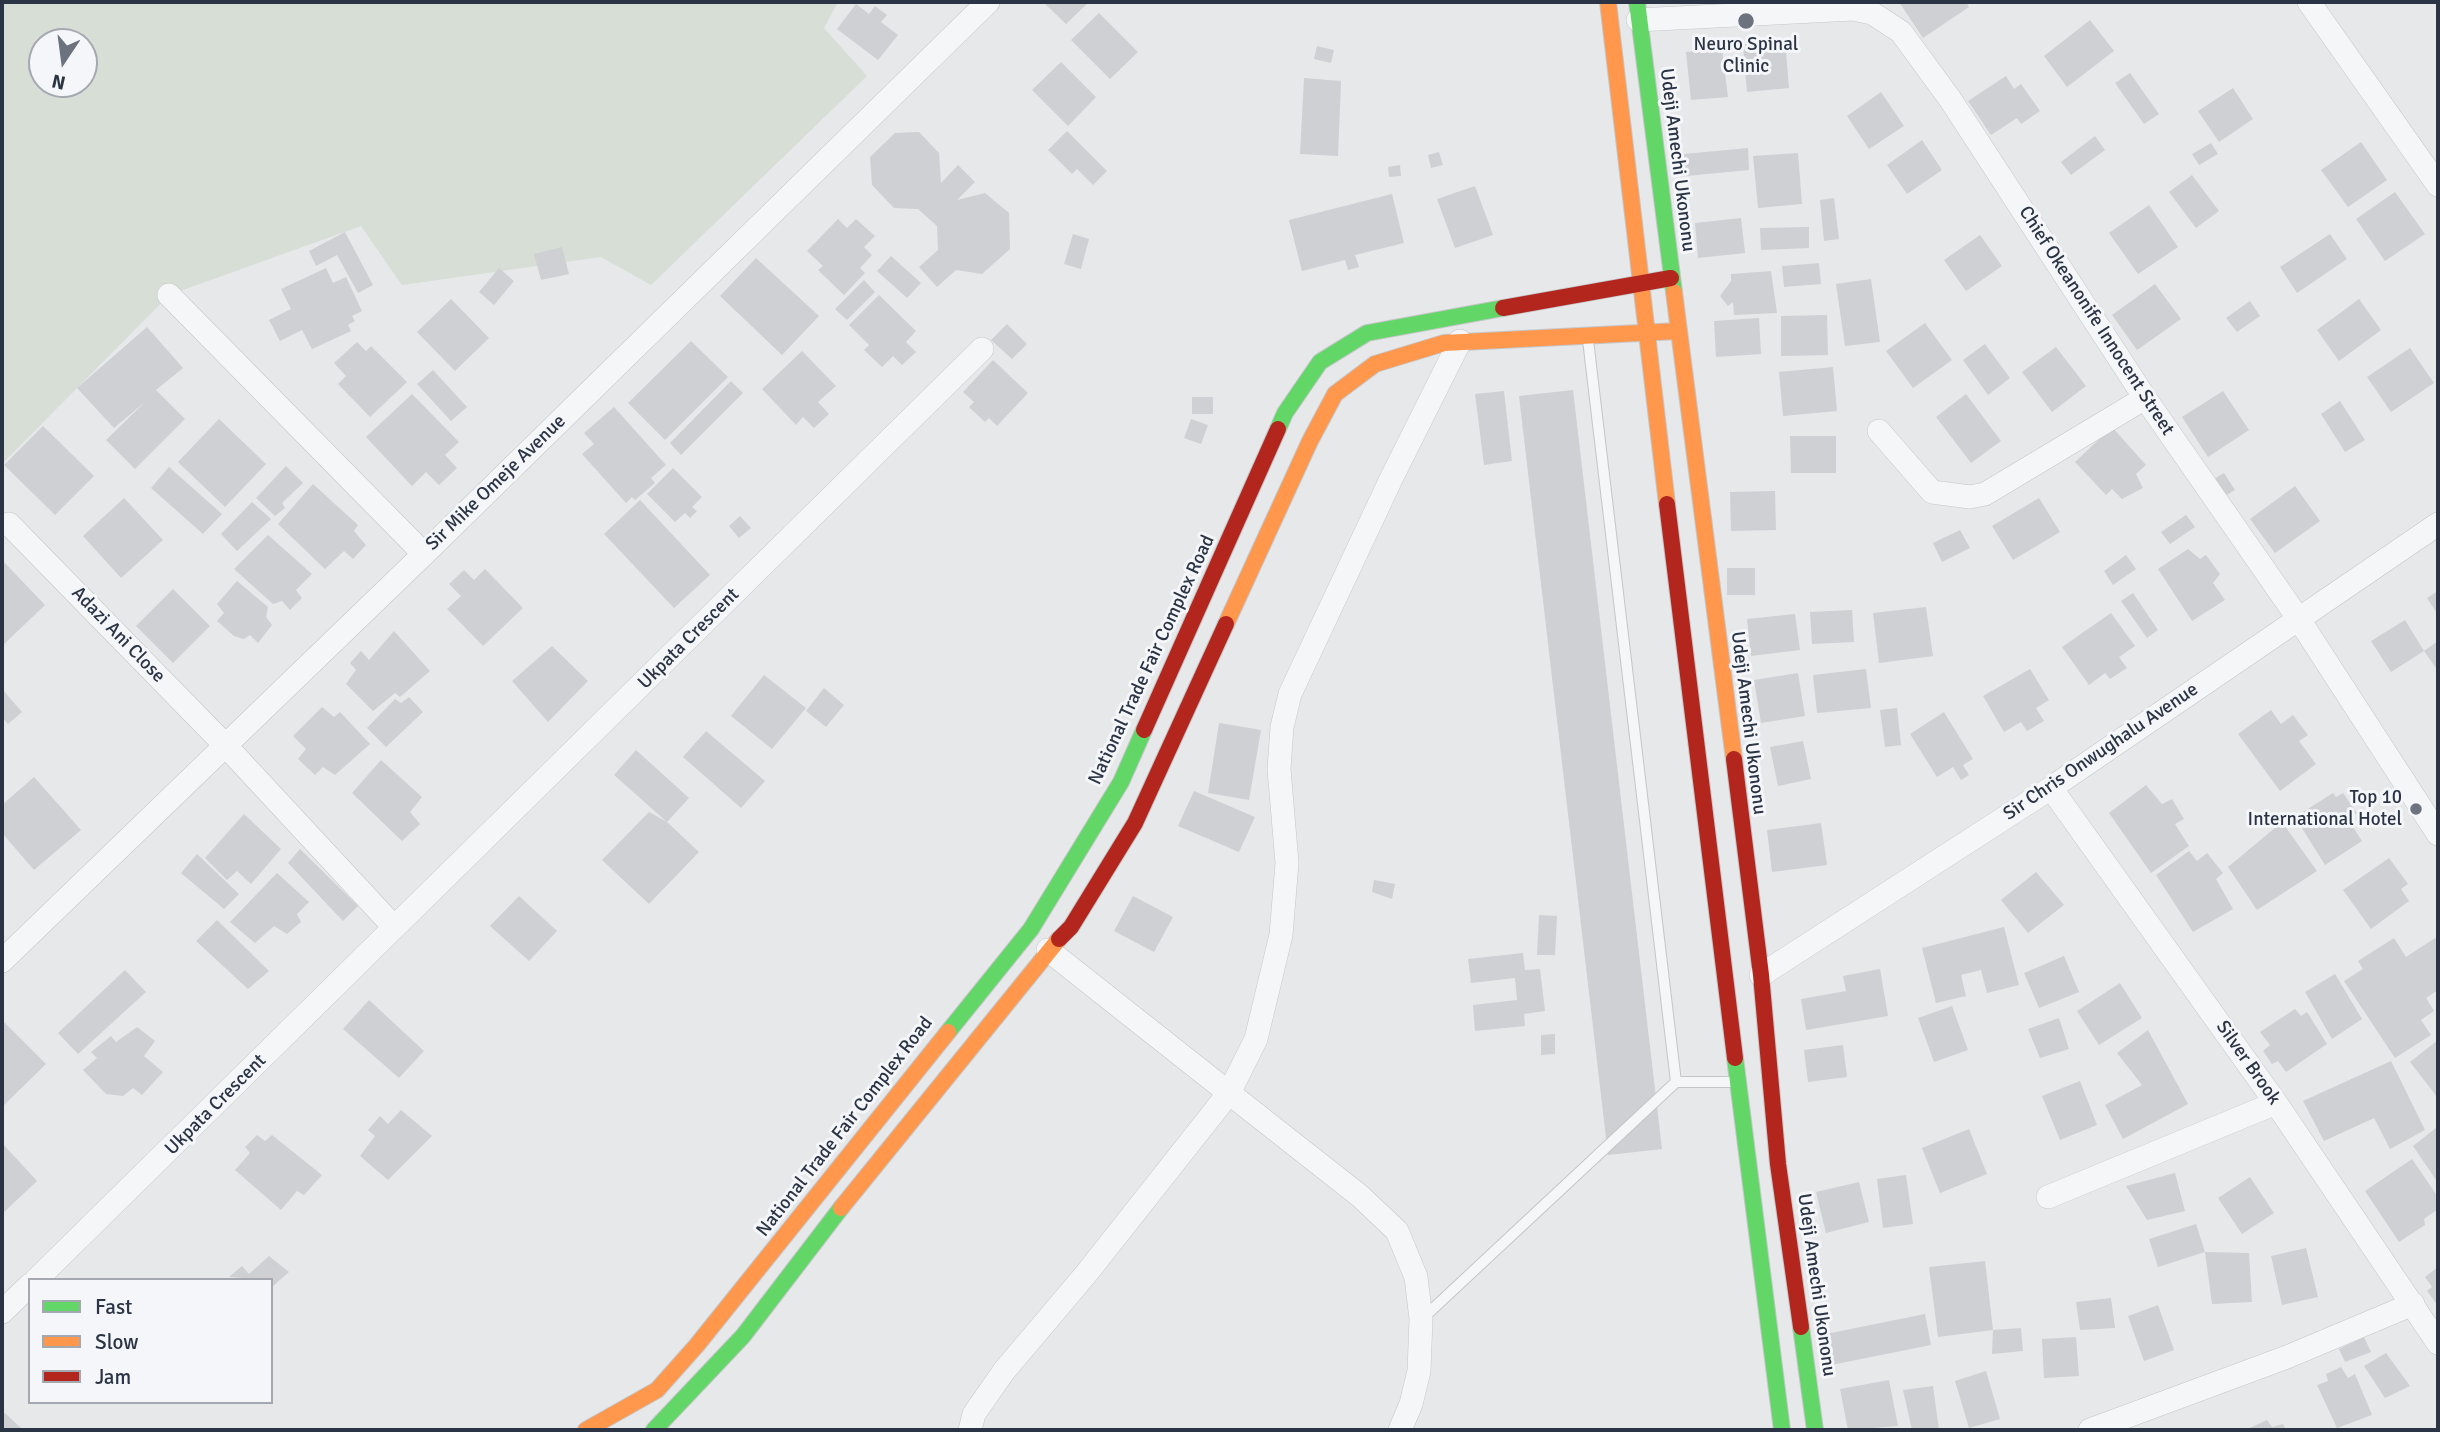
<!DOCTYPE html>
<html>
<head>
<meta charset="utf-8">
<style>
  body { margin:0 }
  #map { position:relative; width:2440px; height:1432px; overflow:hidden; background:#e6e8ea; font-family:Signika,sans-serif }
  canvas { display:block }
  .frame { position:absolute; inset:0; border:4px solid #2b3445; pointer-events:none }
  .legend { position:absolute; left:28px; top:1278px; width:245px; height:126px; box-sizing:border-box; background:#f4f6f9; border:2px solid #a4a8b1; margin:0; padding:9px 12px; list-style:none; font-size:21px; color:#2b3445 }
  .legend li { display:flex; align-items:center; gap:14px; height:35px }
  .legend b { width:35px; border:2px solid #a4a8b1 }
  .north { position:absolute; left:28px; top:28px; width:70px; height:70px; box-sizing:border-box; background:#f4f6f9; border:2px solid #a4a8b1; border-radius:50%; rotate:193deg; font-size:19px; font-weight:700; line-height:28px; text-align:center; color:#2b3445 }
  .north::after { content:''; display:block; margin:auto; width:24px; height:32px; background:#6c737f; clip-path:polygon(50% 0,100% 100%,50% 72%,0 100%) }
</style>
</head>
<body>
<div id="map">
<canvas width="2440" height="1432"></canvas>
<div class="frame"></div>
<ul class="legend">
<li><b style="height:9px;background:#63d668"></b>Fast</li>
<li><b style="height:9px;background:#ff974d"></b>Slow</li>
<li><b style="height:9px;background:#b3261e"></b>Jam</li>
</ul>
<div class="north">N</div>
</div>
<script>
const context = document.querySelector('canvas').getContext('2d');
context.lineJoin = 'round';
function paint(path, color) { context.fillStyle = color; context.fill(path, 'evenodd'); }
const toPath = rows => new Path2D(rows.map(r => 'M' + r).join(''));
function stroke(path, color, width, dash) { context.strokeStyle = color; context.lineWidth = width; context.lineCap = dash ? 'butt' : 'round'; context.setLineDash(dash || []); context.stroke(path); }
function label(font, color, halo, rows, align = 'center') {
  context.font = font + ' Signika,sans-serif'; context.lineWidth = 6; context.setLineDash([]); context.textBaseline = 'middle'; context.strokeStyle = halo; context.fillStyle = color; for (const [text, x, y, turn = 0] of rows) {
    context.save(); context.translate(x, y); context.rotate((+turn || 0) * Math.PI / 180); context.textAlign = isNaN(turn) ? turn : align; if (halo) context.strokeText(text, 0, 0); context.fillText(text, 0, 0); context.restore();
  }
}
paint(toPath([
  [2,2,838,2,824,28,867,76,651,285,601,257,402,285,361,226,169,295,2,464],
  [42,42,84,42,84,84,42,84]
]), '#d6ded6');
paint(toPath([
  [1043,2,1089,2,1066,24],
  [1899,2,1966,2,1969,7,1923,38],
  [856,4,869,14,875,6,887,15,881,22,898,35,878,60,837,29],
  [1099,13,1138,52,1110,79,1071,40],
  [2090,20,2114,51,2067,87,2044,56],
  [1785,40,1789,88,1747,92,1743,44],
  [1317,46,1334,50,1331,63,1314,59],
  [1722,48,1728,97,1691,100,1686,52],
  [1061,62,1096,97,1068,126,1032,90],
  [2130,73,2159,114,2144,124,2115,83],
  [2006,76,2014,89,2021,84,2040,111,2021,124,2017,118,1991,135,1968,101],
  [1304,78,1341,81,1338,156,1300,154],
  [2233,88,2253,119,2219,142,2198,111],
  [1881,92,1904,126,1869,149,1847,116],
  [1067,131,1107,171,1093,185,1077,169,1072,174,1048,150],
  [919,132,939,153,941,183,958,165,975,182,957,200,985,193,1009,213,1010,249,982,274,956,270,937,287,919,267,938,250,937,226,918,209,894,208,872,185,870,157,895,133],
  [2095,136,2105,150,2071,175,2061,162],
  [1922,140,1942,170,1907,194,1887,165],
  [2361,142,2387,180,2348,207,2321,170],
  [2211,143,2218,154,2199,165,2192,154],
  [1748,148,1749,170,1676,177,1674,155],
  [1439,152,1443,165,1431,168,1428,155],
  [1798,153,1802,204,1758,208,1753,156],
  [1400,165,1401,176,1389,177,1388,167],
  [2192,175,2219,211,2196,228,2169,192],
  [1475,186,1493,235,1455,248,1437,199],
  [2395,192,2425,234,2385,261,2356,219],
  [1392,194,1404,243,1355,255,1359,267,1348,270,1345,260,1302,271,1289,220],
  [1834,198,1839,239,1824,241,1820,200],
  [2149,205,2178,247,2138,274,2109,233],
  [1741,218,1745,253,1698,258,1695,223],
  [838,219,847,228,856,219,875,236,864,247,872,255,860,268,865,273,844,295,818,270,823,266,807,251],
  [1809,227,1809,248,1761,250,1760,228],
  [345,232,373,285,358,293,337,255,316,266,309,251],
  [1073,234,1089,239,1081,269,1064,264],
  [2330,234,2347,259,2297,293,2280,267],
  [1980,235,2002,266,1966,291,1944,260],
  [562,247,569,274,541,280,534,254],
  [891,256,921,283,907,298,877,271],
  [756,258,819,316,782,355,720,296],
  [1819,263,1821,284,1784,287,1782,266],
  [326,268,333,283,346,277,362,311,352,316,355,321,348,325,351,331,312,349,302,330,280,341,269,320,291,309,281,289],
  [499,268,514,281,494,305,479,292],
  [1771,271,1777,313,1734,315,1733,302,1728,306,1720,296,1731,281,1731,274],
  [1871,279,1880,342,1845,346,1836,284],
  [864,280,875,292,847,320,835,309],
  [2155,284,2181,319,2137,350,2112,315],
  [879,295,916,331,906,342,916,352,902,365,893,356,882,367,864,350,869,345,849,325],
  [451,299,489,338,455,371,417,332],
  [2359,299,2381,330,2339,361,2317,330],
  [2250,301,2260,316,2237,332,2226,318],
  [1827,315,1828,355,1781,356,1781,316],
  [1759,318,1761,354,1716,357,1714,321],
  [1925,323,1952,360,1913,388,1886,351],
  [1007,324,1027,344,1012,359,991,340],
  [147,327,183,368,156,390,185,419,135,469,106,440,145,402,114,428,77,388],
  [691,341,728,377,665,440,628,403],
  [357,342,366,351,371,346,407,382,370,417,338,384,346,376,334,363],
  [1985,344,2010,378,1988,395,1963,360],
  [2056,347,2086,386,2052,412,2022,372],
  [2410,348,2434,383,2391,412,2367,377],
  [802,351,836,386,818,402,829,414,814,428,803,417,796,425,762,389],
  [993,360,1028,393,997,426,989,418,985,422,969,407,974,402,963,392],
  [1833,367,1837,411,1783,416,1779,372],
  [433,370,467,407,451,421,417,384],
  [731,381,743,393,681,455,670,443],
  [1573,390,1662,1149,1608,1155,1519,396],
  [1504,391,1512,461,1484,465,1475,394],
  [2223,391,2249,430,2208,457,2182,417],
  [412,394,459,442,445,455,457,468,439,485,426,472,412,486,366,437],
  [1966,394,2001,441,1971,463,1936,417],
  [1192,397,1213,397,1213,414,1192,414],
  [2340,401,2365,440,2345,452,2321,414],
  [614,407,666,465,651,478,655,483,635,500,632,497,626,503,582,454,594,444,584,433],
  [219,419,266,464,225,507,178,462],
  [1191,419,1208,425,1201,444,1184,438],
  [43,426,94,476,55,515,4,465],
  [2112,427,2146,465,2136,474,2143,488,2122,499,2112,489,2106,495,2075,462],
  [1790,436,1836,436,1836,473,1791,473],
  [286,466,303,483,282,503,285,508,275,516,256,498],
  [169,467,222,514,203,534,151,488],
  [673,468,702,497,692,507,697,511,690,518,685,513,675,522,647,494],
  [2224,473,2235,490,2225,496,2214,479],
  [313,484,358,525,354,531,366,545,353,559,344,551,325,569,278,524],
  [2295,486,2320,521,2275,553,2250,519],
  [1775,491,1776,530,1731,531,1730,492],
  [124,498,163,540,121,578,83,536],
  [2039,498,2060,532,2013,560,1992,526],
  [640,500,710,575,674,608,604,534],
  [252,502,271,519,237,551,221,534],
  [2186,515,2195,527,2170,544,2161,532],
  [740,516,751,528,739,538,729,526],
  [1960,530,1970,548,1942,562,1933,543],
  [268,535,312,574,296,590,302,598,290,610,282,601,273,604,234,569],
  [2188,549,2200,559,2206,555,2220,574,2213,583,2225,600,2192,621,2158,569],
  [2126,555,2136,569,2113,585,2104,571],
  [2,560,45,605,2,646],
  [1727,568,1755,568,1755,595,1727,595],
  [485,569,523,608,483,646,447,609,461,596,449,584,464,570,474,580],
  [237,581,268,607,266,617,272,625,258,643,250,635,244,639,234,636,217,621,224,613,217,604],
  [173,589,210,626,173,663,136,626],
  [2438,591,2438,615,2427,598],
  [2133,593,2158,630,2147,638,2121,601],
  [1926,607,1933,656,1879,663,1873,613],
  [1852,610,1854,642,1812,644,1810,612],
  [2111,613,2135,646,2119,657,2127,668,2110,679,2105,673,2089,685,2062,647],
  [1795,614,1800,650,1751,656,1747,619],
  [2405,620,2424,651,2438,641,2438,671,2424,651,2391,672,2371,641],
  [394,631,430,671,400,697,395,693,373,711,346,684,356,670,350,663,361,651,369,660],
  [552,646,588,681,548,722,512,681],
  [1866,669,1871,708,1817,713,1813,675],
  [2030,669,2049,700,2036,708,2044,721,2027,731,2021,722,2004,732,1983,696],
  [1798,673,1805,716,1761,723,1754,680],
  [764,675,806,708,772,749,731,716],
  [824,688,844,705,826,727,806,711],
  [2,689,22,712,8,724,2,717],
  [409,697,423,712,386,747,367,728,395,699,401,703],
  [322,707,334,717,340,712,370,744,335,775,323,767,315,775,298,759,306,749,293,736],
  [1897,708,1901,745,1885,747,1880,710],
  [2271,710,2281,724,2293,715,2308,735,2299,741,2316,764,2280,791,2238,734],
  [1944,712,1973,759,1963,765,1969,775,1961,780,1953,767,1937,777,1910,734],
  [1219,723,1261,730,1249,800,1208,793],
  [706,731,765,781,741,808,683,757],
  [1803,741,1811,779,1778,786,1770,747],
  [636,750,689,798,667,822,614,775],
  [381,760,422,797,410,812,420,824,402,841,352,793],
  [34,777,81,830,34,870,2,833,2,805],
  [2146,785,2162,804,2172,799,2184,819,2175,824,2189,846,2151,873,2109,813],
  [1194,791,1255,817,1239,852,1178,826],
  [2333,793,2336,797,2343,793,2357,813,2348,819,2362,841,2325,865,2295,817],
  [649,812,667,822,699,852,649,904,602,860],
  [244,814,281,849,251,884,237,871,227,880,205,858],
  [2282,822,2317,871,2257,910,2228,867],
  [1821,823,1827,865,1772,872,1767,830],
  [300,849,358,906,343,921,288,863],
  [2189,851,2197,861,2207,853,2223,873,2216,879,2233,909,2193,932,2156,875],
  [197,854,239,894,224,909,181,873],
  [2389,858,2408,884,2401,889,2409,901,2371,929,2343,890],
  [2036,872,2064,905,2028,933,2001,900],
  [277,873,309,902,297,914,301,922,287,934,274,926,255,943,230,922],
  [1374,880,1395,884,1392,899,1372,892],
  [519,896,557,931,529,961,490,926],
  [1133,896,1173,917,1154,952,1114,931],
  [1539,915,1557,916,1555,955,1537,955],
  [217,920,269,971,248,989,196,941],
  [2004,927,2019,985,1987,993,1981,970,1961,975,1966,996,1936,1003,1922,948],
  [2394,938,2406,957,2435,938,2438,943,2438,990,2426,998,2434,1011,2421,1020,2431,1035,2395,1058,2344,981,2363,969,2358,961],
  [1523,953,1525,970,1540,969,1545,1011,1524,1014,1525,1026,1475,1031,1473,1005,1517,1000,1515,978,1471,983,1468,959],
  [2064,956,2079,992,2039,1008,2024,973],
  [1880,969,1888,1016,1806,1030,1801,999,1846,991,1843,976],
  [125,970,146,992,78,1054,58,1033],
  [2335,974,2362,1019,2332,1039,2305,992],
  [2120,983,2142,1018,2099,1045,2077,1011],
  [369,1000,424,1051,399,1078,343,1029],
  [1952,1006,1968,1050,1934,1062,1918,1018],
  [2295,1009,2301,1016,2307,1012,2327,1044,2286,1072,2278,1061,2272,1064,2263,1051,2270,1045,2260,1032],
  [2059,1018,2069,1049,2040,1058,2028,1029],
  [2,1020,46,1064,2,1107],
  [137,1027,155,1041,144,1056,163,1072,142,1095,133,1088,123,1096,106,1094,83,1070,97,1058,91,1052,111,1036,116,1042],
  [2148,1030,2188,1104,2123,1139,2105,1105,2142,1085,2117,1053],
  [1555,1034,1555,1054,1541,1055,1541,1035],
  [2438,1040,2438,1098,2410,1062],
  [1843,1045,1847,1077,1808,1082,1804,1050],
  [2391,1061,2425,1130,2390,1149,2374,1118,2324,1141,2303,1101],
  [2080,1081,2097,1125,2060,1140,2042,1096],
  [401,1110,432,1136,388,1180,360,1156,375,1136,368,1130,380,1116,388,1124],
  [2436,1128,2438,1132,2438,1183,2413,1146],
  [1969,1129,1987,1174,1940,1193,1922,1148],
  [257,1135,265,1141,272,1135,322,1175,304,1195,297,1191,281,1210,235,1170,250,1153,245,1147],
  [2,1143,37,1181,2,1214],
  [2412,1159,2438,1197,2438,1209,2424,1219,2425,1225,2399,1242,2365,1191],
  [2175,1173,2185,1211,2147,1220,2126,1186],
  [1906,1175,1913,1224,1883,1228,1877,1179],
  [2250,1177,2274,1213,2242,1234,2218,1198],
  [1859,1182,1869,1222,1826,1233,1816,1192],
  [2196,1224,2205,1252,2158,1267,2149,1239],
  [2306,1248,2318,1297,2282,1305,2271,1256],
  [2205,1252,2249,1253,2252,1302,2212,1304],
  [269,1256,289,1272,271,1288,271,1280,229,1277,242,1266,249,1274],
  [1985,1261,1993,1330,1938,1337,1929,1267],
  [2438,1267,2438,1306,2427,1291,2432,1287,2425,1277],
  [2111,1298,2115,1328,2080,1330,2076,1302],
  [2158,1305,2174,1350,2144,1361,2128,1316],
  [1925,1314,1931,1345,1826,1366,1821,1335],
  [2021,1328,2023,1351,1992,1354,1993,1330],
  [2076,1337,2079,1376,2044,1378,2042,1339],
  [2364,1337,2371,1352,2345,1362,2339,1349],
  [2386,1353,2410,1386,2385,1398,2364,1366],
  [2341,1367,2348,1378,2355,1374,2372,1415,2337,1428,2317,1385,2328,1381,2326,1374],
  [1986,1371,2000,1419,1969,1428,1955,1381],
  [1889,1380,1898,1426,1848,1430,1840,1389],
  [1933,1386,1939,1430,1912,1430,1903,1390],
  [5,1413,23,1430,2,1430,2,1416],
  [2267,1420,2272,1427,2283,1424,2286,1430,2245,1430]
]), '#ced0d3');
const lane = toPath([
  [1676,1082,1736,1082],
  [1423,1318,1676,1082,1588,340]
]);
const street = toPath([
  [2309,2,2438,185],
  [1638,20,1853,9,1872,13,1901,32,1950,99,2145,398,2298,618,2438,834],
  [169,295,424,554],
  [1879,431,1932,492,1970,497,1985,494,2145,398],
  [9,524,226,746,394,927],
  [2051,788,2276,1103,2438,1343],
  [1048,950,1229,1093,1256,1039,1281,935,1287,863,1279,769,1282,727,1290,694,1391,479,1460,341],
  [2,961,424,554,988,2],
  [1761,975,2051,788,2438,524],
  [2048,1197,2276,1103],
  [36,1280,982,349],
  [2,1312,30,1285],
  [970,1430,974,1414,1004,1371,1086,1274,1229,1093,1360,1196,1397,1231,1416,1277,1421,1319,1419,1371,1411,1404,1400,1430],
  [2090,1430,2287,1357,2413,1304]
]);
const fast = toPath([
  [1637,2,1674,292],
  [1278,429,1285,413,1320,362,1367,333,1503,308],
  [948,1032,1031,929,1121,782,1144,730],
  [1735,1058,1782,1430],
  [1801,1327,1815,1430],
  [654,1430,743,1336,841,1208]
]);
const slow = toPath([
  [1608,2,1667,504],
  [1674,292,1734,759],
  [1226,624,1310,441,1335,394,1375,364,1444,343,1678,331],
  [841,1208,1059,939],
  [586,1430,657,1390,697,1345,948,1032]
]);
const jam = toPath([
  [1503,308,1671,278],
  [1667,504,1735,1058],
  [1144,730,1278,429],
  [1734,759,1761,975,1778,1164,1801,1327],
  [1059,939,1071,927,1135,823,1226,624]
]);
stroke(lane, '#c4c6c8', 12);
stroke(street, '#c4c6c8', 24);
stroke(fast, '#c4c6c8', 18);
stroke(slow, '#c4c6c8', 18);
stroke(jam, '#c4c6c8', 18);
stroke(lane, '#f5f6f7', 10);
stroke(street, '#f5f6f7', 23);
stroke(fast, '#63d668', 16);
stroke(slow, '#ff974d', 16);
stroke(jam, '#b3261e', 16);
for (const [x, y, r, color] of [
  [1746,21,9,"#6c737f"],
  [2416,809,7,"#6c737f"]
]) { const dot = new Path2D(); dot.arc(x, y, r, 0, 2 * Math.PI); context.fillStyle = color; context.fill(dot); stroke(dot, '#f4f6f9', 2.5); }
label('19px', '#2b3445', '#f4f6f9', [
  ["Neuro Spinal",1746,45],
  ["Clinic",1746,67],
  ["Top 10",2402,798,"right"],
  ["International Hotel",2402,820,"right"]
]);
label('19px', '#2b3445', '#f4f6f9', [
  ["Udeji Amechi Ukononu",1677,160,83],
  ["Chief Okeanonife Innocent Street",2096,321,57],
  ["Sir Mike Omeje Avenue",496,483,-44],
  ["Adazi Ani Close",118,635,46],
  ["Ukpata Crescent",689,639,-45],
  ["National Trade Fair Complex Road",1152,660,-65],
  ["Udeji Amechi Ukononu",1748,723,83],
  ["Sir Chris Onwughalu Avenue",2101,752,-34],
  ["Silver Brook",2248,1063,55],
  ["Ukpata Crescent",216,1105,-45],
  ["National Trade Fair Complex Road",845,1127,-52],
  ["Udeji Amechi Ukononu",1816,1285,82]
]);
</script>
</body>
</html>
